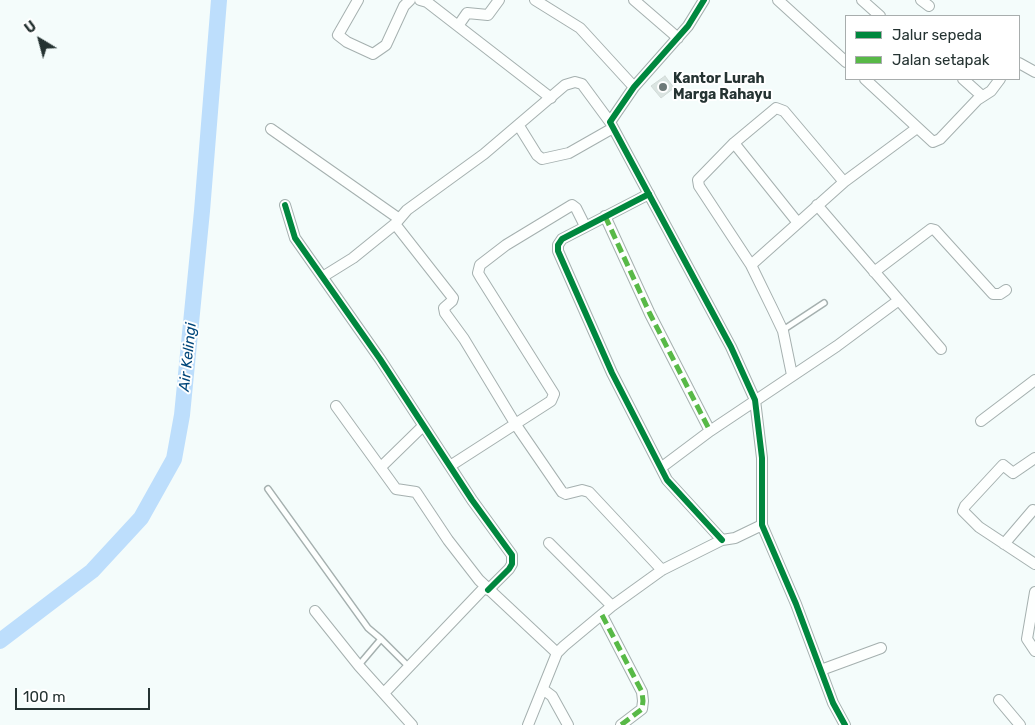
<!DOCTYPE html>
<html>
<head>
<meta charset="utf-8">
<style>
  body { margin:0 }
  #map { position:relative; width:1035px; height:725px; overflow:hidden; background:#f4fcfb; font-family:Rubik,sans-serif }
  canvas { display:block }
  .legend { position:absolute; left:845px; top:15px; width:175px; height:65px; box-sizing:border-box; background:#fff; border:1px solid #a8adad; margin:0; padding:6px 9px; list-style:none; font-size:15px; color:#253332 }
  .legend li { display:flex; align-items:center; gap:10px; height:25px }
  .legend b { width:25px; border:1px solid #a8adad }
  .north { position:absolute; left:15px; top:15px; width:50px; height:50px; -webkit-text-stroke:4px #fff; paint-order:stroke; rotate:323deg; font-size:14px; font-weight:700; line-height:20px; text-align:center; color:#253332 }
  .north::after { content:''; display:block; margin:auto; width:18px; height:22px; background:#253332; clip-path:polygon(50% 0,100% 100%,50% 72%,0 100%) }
  .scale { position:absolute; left:15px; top:688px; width:135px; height:22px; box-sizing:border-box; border:2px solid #253332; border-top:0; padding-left:6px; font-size:15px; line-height:18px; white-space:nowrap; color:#253332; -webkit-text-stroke:4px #fff; paint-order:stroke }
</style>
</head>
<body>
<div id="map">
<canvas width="1035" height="725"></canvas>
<ul class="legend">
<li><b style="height:6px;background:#00873e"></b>Jalur sepeda</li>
<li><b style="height:6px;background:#58b947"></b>Jalan setapak</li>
</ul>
<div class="north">U</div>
<div class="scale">100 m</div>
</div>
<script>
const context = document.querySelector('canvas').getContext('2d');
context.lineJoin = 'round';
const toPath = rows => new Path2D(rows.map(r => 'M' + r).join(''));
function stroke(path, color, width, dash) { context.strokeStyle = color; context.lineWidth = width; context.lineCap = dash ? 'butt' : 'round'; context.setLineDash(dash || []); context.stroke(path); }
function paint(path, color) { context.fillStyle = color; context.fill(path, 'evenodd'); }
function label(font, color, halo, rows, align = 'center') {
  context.font = font + ' Rubik,sans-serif'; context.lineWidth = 4; context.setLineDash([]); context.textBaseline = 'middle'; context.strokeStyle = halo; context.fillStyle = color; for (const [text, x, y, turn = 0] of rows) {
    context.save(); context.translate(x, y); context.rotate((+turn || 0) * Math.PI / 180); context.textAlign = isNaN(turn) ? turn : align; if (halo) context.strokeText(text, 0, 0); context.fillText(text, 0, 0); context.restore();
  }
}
stroke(toPath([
  [0,641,92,571,141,518,174,459,182,415,202,211,219,0]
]), '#bddefc', 16);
const building = toPath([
  [665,76,674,88,661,98,651,86,665,76]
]);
paint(building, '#dae4e1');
stroke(building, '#d1dad7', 1);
const lane = toPath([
  [783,330,824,303],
  [268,489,368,628,381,639,359,665],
  [381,639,408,666]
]);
const street = toPath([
  [358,0,338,35,347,42,373,54,386,45,404,6,410,0],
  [420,0,427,2,551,98],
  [535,0,580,28,634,87],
  [634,0,678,38],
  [704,0,688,26,634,87,610,122,731,347,755,400,762,458,762,525,796,604,833,703,845,725],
  [778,0,846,62],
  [862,0,880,16],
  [921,0,929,6],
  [458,26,467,13,488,15,499,0],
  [1019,63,1035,72],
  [865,79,933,142,940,139,977,100,991,91,1000,79],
  [963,79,982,96],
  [519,126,537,155,542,159,569,153,613,128],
  [271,129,398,218],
  [734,143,798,223],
  [649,194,562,239,558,245,558,251,612,373,667,480,722,540],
  [285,205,295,238,380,359,472,500,512,555,512,564,509,569,488,590],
  [817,205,941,349],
  [605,216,650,314,710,431],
  [395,224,453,298,452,301,444,308,445,313,464,339,516,425,562,492,566,494,582,490,589,492,662,570],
  [751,265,844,182,917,128],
  [874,272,931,229,935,230,993,294,1000,294,1006,290],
  [324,276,353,258,395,224,407,210,484,154,565,85,575,82,582,84,610,122],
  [792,375,783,331,773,310,751,265,699,186,698,180,734,143,776,108,784,111,844,182],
  [336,406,396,489,416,492,448,540,479,580,557,653],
  [981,421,1035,380],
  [1035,458,1013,473,1003,465,965,506,963,511,979,527,1035,564],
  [450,466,551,401,554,394,481,278,478,273,480,265,506,245,572,205,576,208,585,226],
  [381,467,423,426],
  [662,467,710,431,837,346,899,300],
  [549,543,612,606],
  [1004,544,1033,510],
  [1035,592,1027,639,1035,651],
  [315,611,359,666,412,725],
  [602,615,642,692,643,701,642,709,621,725],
  [821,670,881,648],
  [544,690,552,696,568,725],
  [384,693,485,587],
  [999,700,1020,725],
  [528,725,557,653,564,646,612,606,662,570,722,540,735,538,762,525]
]);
stroke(lane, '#a5b0af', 8);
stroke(street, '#a5b0af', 12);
stroke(lane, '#fdfffe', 5);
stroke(street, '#fdfffe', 10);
stroke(toPath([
  [605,216,650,314,710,431],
  [602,615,642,692,643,701,642,709,621,725]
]), '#58b947', 5, [10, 5]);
stroke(toPath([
  [704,0,688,26,634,87,610,122,731,347,755,400,762,458,762,525,796,604,833,703,845,725],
  [649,194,562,239,558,245,558,251,612,373,667,480,722,540],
  [285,205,295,238,380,359,472,500,512,555,512,564,509,569,488,590]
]), '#00873e', 6);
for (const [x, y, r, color] of [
  [663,87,5,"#6d7978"]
]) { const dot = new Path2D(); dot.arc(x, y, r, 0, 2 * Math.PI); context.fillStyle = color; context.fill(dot); stroke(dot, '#fff', 2); }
label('bold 14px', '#253332', '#fff', [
  ["Kantor Lurah",673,79],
  ["Marga Rahayu",673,95]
], 'left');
label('italic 15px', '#02477b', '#fff', [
  ["Air Kelingi",188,357,-84]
]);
</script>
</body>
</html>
